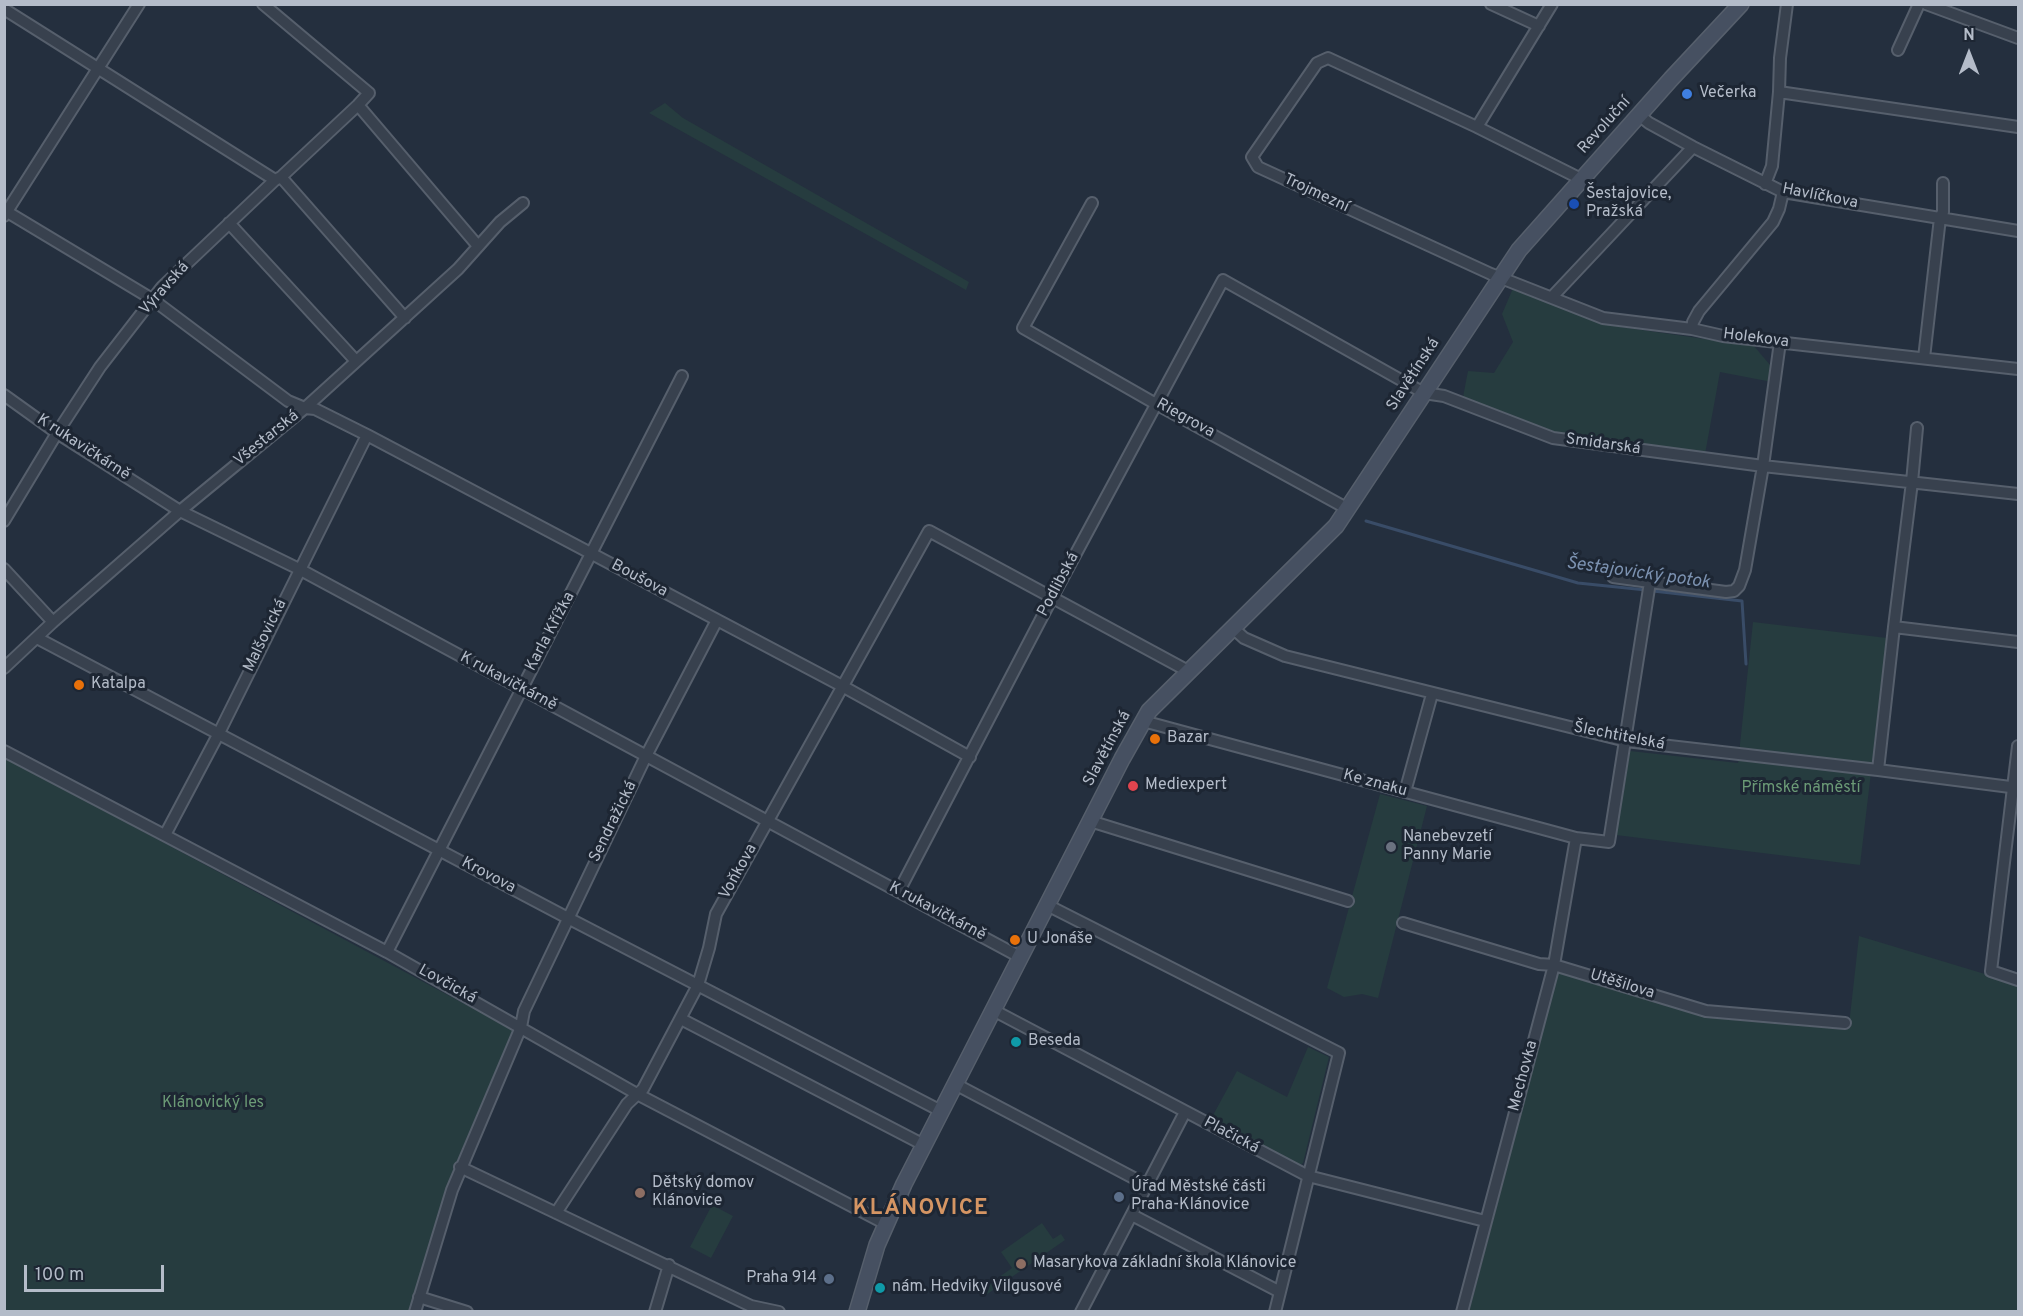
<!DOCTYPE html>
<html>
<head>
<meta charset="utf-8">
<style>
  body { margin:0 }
  #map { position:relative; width:2023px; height:1316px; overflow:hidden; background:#242f3e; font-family:Overpass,sans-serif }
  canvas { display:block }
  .frame { position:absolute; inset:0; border:6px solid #b4bcc9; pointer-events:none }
  .north { position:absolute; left:1939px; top:24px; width:60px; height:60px; -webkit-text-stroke:4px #1d2633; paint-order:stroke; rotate:0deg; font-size:16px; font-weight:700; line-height:24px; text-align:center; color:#b4bcc9 }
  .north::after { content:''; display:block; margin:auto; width:21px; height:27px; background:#b4bcc9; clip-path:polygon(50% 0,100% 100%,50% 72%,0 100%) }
  .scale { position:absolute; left:24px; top:1265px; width:140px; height:27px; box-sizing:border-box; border:3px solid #b4bcc9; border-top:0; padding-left:8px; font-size:18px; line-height:21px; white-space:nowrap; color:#b4bcc9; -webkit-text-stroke:4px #1d2633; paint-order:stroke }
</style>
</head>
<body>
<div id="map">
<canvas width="2023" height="1316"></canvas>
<div class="frame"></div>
<div class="north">N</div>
<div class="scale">100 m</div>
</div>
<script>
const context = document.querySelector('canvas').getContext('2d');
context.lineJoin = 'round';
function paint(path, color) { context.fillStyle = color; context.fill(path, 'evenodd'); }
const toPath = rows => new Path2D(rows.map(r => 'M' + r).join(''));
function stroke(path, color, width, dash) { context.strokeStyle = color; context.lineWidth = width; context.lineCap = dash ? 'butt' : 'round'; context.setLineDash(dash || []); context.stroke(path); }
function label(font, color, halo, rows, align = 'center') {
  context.font = font + ' Overpass,sans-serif'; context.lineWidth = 6; context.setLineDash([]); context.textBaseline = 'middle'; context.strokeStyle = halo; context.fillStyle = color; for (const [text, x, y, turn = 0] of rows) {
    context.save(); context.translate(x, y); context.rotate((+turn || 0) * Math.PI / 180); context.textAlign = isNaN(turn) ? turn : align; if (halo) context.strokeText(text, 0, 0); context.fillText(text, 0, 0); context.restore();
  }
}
paint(toPath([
  [665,103,683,118,969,282,966,290,649,113],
  [1514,286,1621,327,1754,346,1770,365,1772,382,1720,372,1705,454,1560,435,1463,397,1468,371,1494,373,1513,342,1502,314],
  [1753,622,1887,638,1860,865,1616,835,1630,751,1738,763],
  [4,757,513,1030,457,1161,410,1311,5,1311],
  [1380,794,1427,806,1378,998,1362,994,1344,997,1327,988],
  [1859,936,2018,984,2018,1311,1469,1312,1558,972,1702,1016,1837,1027,1849,1025],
  [1308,1047,1329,1057,1303,1163,1300,1165,1211,1119,1237,1071,1287,1097],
  [712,1205,733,1216,711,1258,690,1247],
  [1042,1223,1053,1239,1061,1234,1065,1240,983,1297,979,1291,1012,1268,1001,1252]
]), '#263c3f');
stroke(toPath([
  [1366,521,1578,583,1646,590],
  [1653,591,1742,601,1746,664]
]), '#394c67', 3);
const street = toPath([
  [1491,4,1539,26],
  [1926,4,2018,38],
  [4,9,275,180],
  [1898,50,1919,4],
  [1779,92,2018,127],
  [358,105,478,246],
  [1639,115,1649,123,1693,147,1783,192,2018,231],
  [1477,127,1552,4],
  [281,177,405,318],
  [1581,179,1477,127,1328,58,1317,63,1252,157,1258,167,1491,274,1603,318,1692,329,1723,336,2018,369],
  [1765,184,1772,166,1779,92,1780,58,1787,4],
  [1092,203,1023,328,1156,404,1348,509],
  [4,210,152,299,288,401,305,408,315,409,367,435,844,687,970,757],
  [4,216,139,4],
  [229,223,356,361],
  [1552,297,1693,147],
  [1692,329,1693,322,1699,311,1773,222,1779,209,1783,192],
  [1924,358,1940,218,1943,212,1943,183],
  [4,395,57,433,180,511,299,569,1020,957],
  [4,521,57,433,100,367,162,287,275,180,281,177,358,105,369,93,263,4],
  [4,569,53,622],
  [1613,577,1650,582],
  [1894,627,2018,642],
  [1233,628,1244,638,1285,656,1626,741,1878,770,2018,788],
  [37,638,564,916,941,1111],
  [4,668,53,622,180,511,305,408,458,269,500,222,523,203],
  [1143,721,1576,838,1609,842,1650,582,1726,592,1734,591,1739,586,1745,570,1763,466,1780,342],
  [2018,746,1991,971,2018,980],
  [4,751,387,952,637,1094,886,1224],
  [1878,770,1894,627,1912,482,1917,428],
  [1405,792,1432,694],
  [1090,821,1348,901],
  [165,835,219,733,367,435],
  [899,891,1052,598,1223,280,1424,393,1444,396,1553,438,1763,466,2018,494],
  [1047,905,1339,1053,1275,1312],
  [1403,923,1539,964,1554,965,1706,1011,1845,1023],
  [387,952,682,376],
  [993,1010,1308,1176,1485,1221],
  [681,1019,924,1145],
  [955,1084,1147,1185],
  [460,1167,751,1306,779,1312],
  [556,1213,627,1104,643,1089,698,985,709,948,716,914,929,531,1188,671],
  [1132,1215,1280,1292],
  [419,1297,467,1312],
  [415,1312,452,1190,521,1027,524,1011,646,756,717,620],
  [655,1312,669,1265],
  [1081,1312,1185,1112],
  [1462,1312,1554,965,1576,838]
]);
const secondary = toPath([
  [857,1312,877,1245,904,1184,1122,759,1149,711,1336,526,1519,250,1671,79,1741,4]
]);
stroke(street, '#565f6c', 14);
stroke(secondary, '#565f6c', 18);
stroke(street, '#38414e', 10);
stroke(secondary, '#465061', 15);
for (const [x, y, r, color] of [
  [1687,94,6,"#3f7fe0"],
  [1574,204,6,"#1a4fb4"],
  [79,685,6,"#e8710a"],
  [1155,739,6,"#e8710a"],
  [1133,786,6,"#e0444e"],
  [1391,847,6,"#6b7280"],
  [1015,940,6,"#e8710a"],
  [1016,1042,6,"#0f9aa8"],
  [640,1193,6,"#8d6e63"],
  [1119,1197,6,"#5c6f8a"],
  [1021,1264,6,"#8d6e63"],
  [829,1279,6,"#5c6f8a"],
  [880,1288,6,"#0f9aa8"]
]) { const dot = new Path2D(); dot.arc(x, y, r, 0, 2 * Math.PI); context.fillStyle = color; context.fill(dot); stroke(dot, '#1d2633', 2); }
label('16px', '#b4bcc9', '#1d2633', [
  ["Večerka",1699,94],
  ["Šestajovice,",1586,195],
  ["Pražská",1586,213],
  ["Katalpa",91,685],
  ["Bazar",1167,739],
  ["Mediexpert",1145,786],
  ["Nanebevzetí",1403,838],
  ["Panny Marie",1403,856],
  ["U Jonáše",1027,940],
  ["Beseda",1028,1042],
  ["Dětský domov",652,1184],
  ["Klánovice",652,1202],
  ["Úřad Městské části",1131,1188],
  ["Praha-Klánovice",1131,1206],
  ["Masarykova základní škola Klánovice",1033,1264],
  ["Praha 914",817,1279,"right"],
  ["nám. Hedviky Vilgusové",892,1288]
], 'left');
label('16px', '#b4bcc9', '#1d2633', [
  ["Revoluční",1605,126,-48],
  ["Trojmezní",1316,194,25],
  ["Havlíčkova",1820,197,11],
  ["Výravská",165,289,-48],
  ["Holekova",1756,339,7],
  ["Slavětínská",1414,375,-57],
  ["Riegrova",1185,419,29],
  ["Všestarská",267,439,-39],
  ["Smidarská",1603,445,8],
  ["K rukavičkárně",83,448,33],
  ["Boušova",639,579,28],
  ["Podlibská",1059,585,-62],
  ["Karla Křížka",551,632,-62],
  ["Malšovická",266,636,-64],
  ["K rukavičkárně",508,682,28],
  ["Šlechtitelská",1619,737,11],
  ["Slavětínská",1108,749,-62],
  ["Ke znaku",1375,784,15],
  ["Sendražická",614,822,-64],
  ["Voňkova",739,872,-61],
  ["Krovova",488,876,28],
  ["K rukavičkárně",937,912,28],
  ["Lovčická",447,985,29],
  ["Utěšilova",1622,985,17],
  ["Mechovka",1524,1076,-75],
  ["Plačická",1231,1136,28]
]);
label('16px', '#6b9a76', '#1d2633', [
  ["Přímské náměstí",1801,789],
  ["Klánovický les",213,1104]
]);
label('italic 18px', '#7c92b1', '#1d2633', [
  ["Šestajovický potok",1638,574,8]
]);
context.letterSpacing = '1.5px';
label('bold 22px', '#d59563', '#1d2633', [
  ["KLÁNOVICE",921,1210]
]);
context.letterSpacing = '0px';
</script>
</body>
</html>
